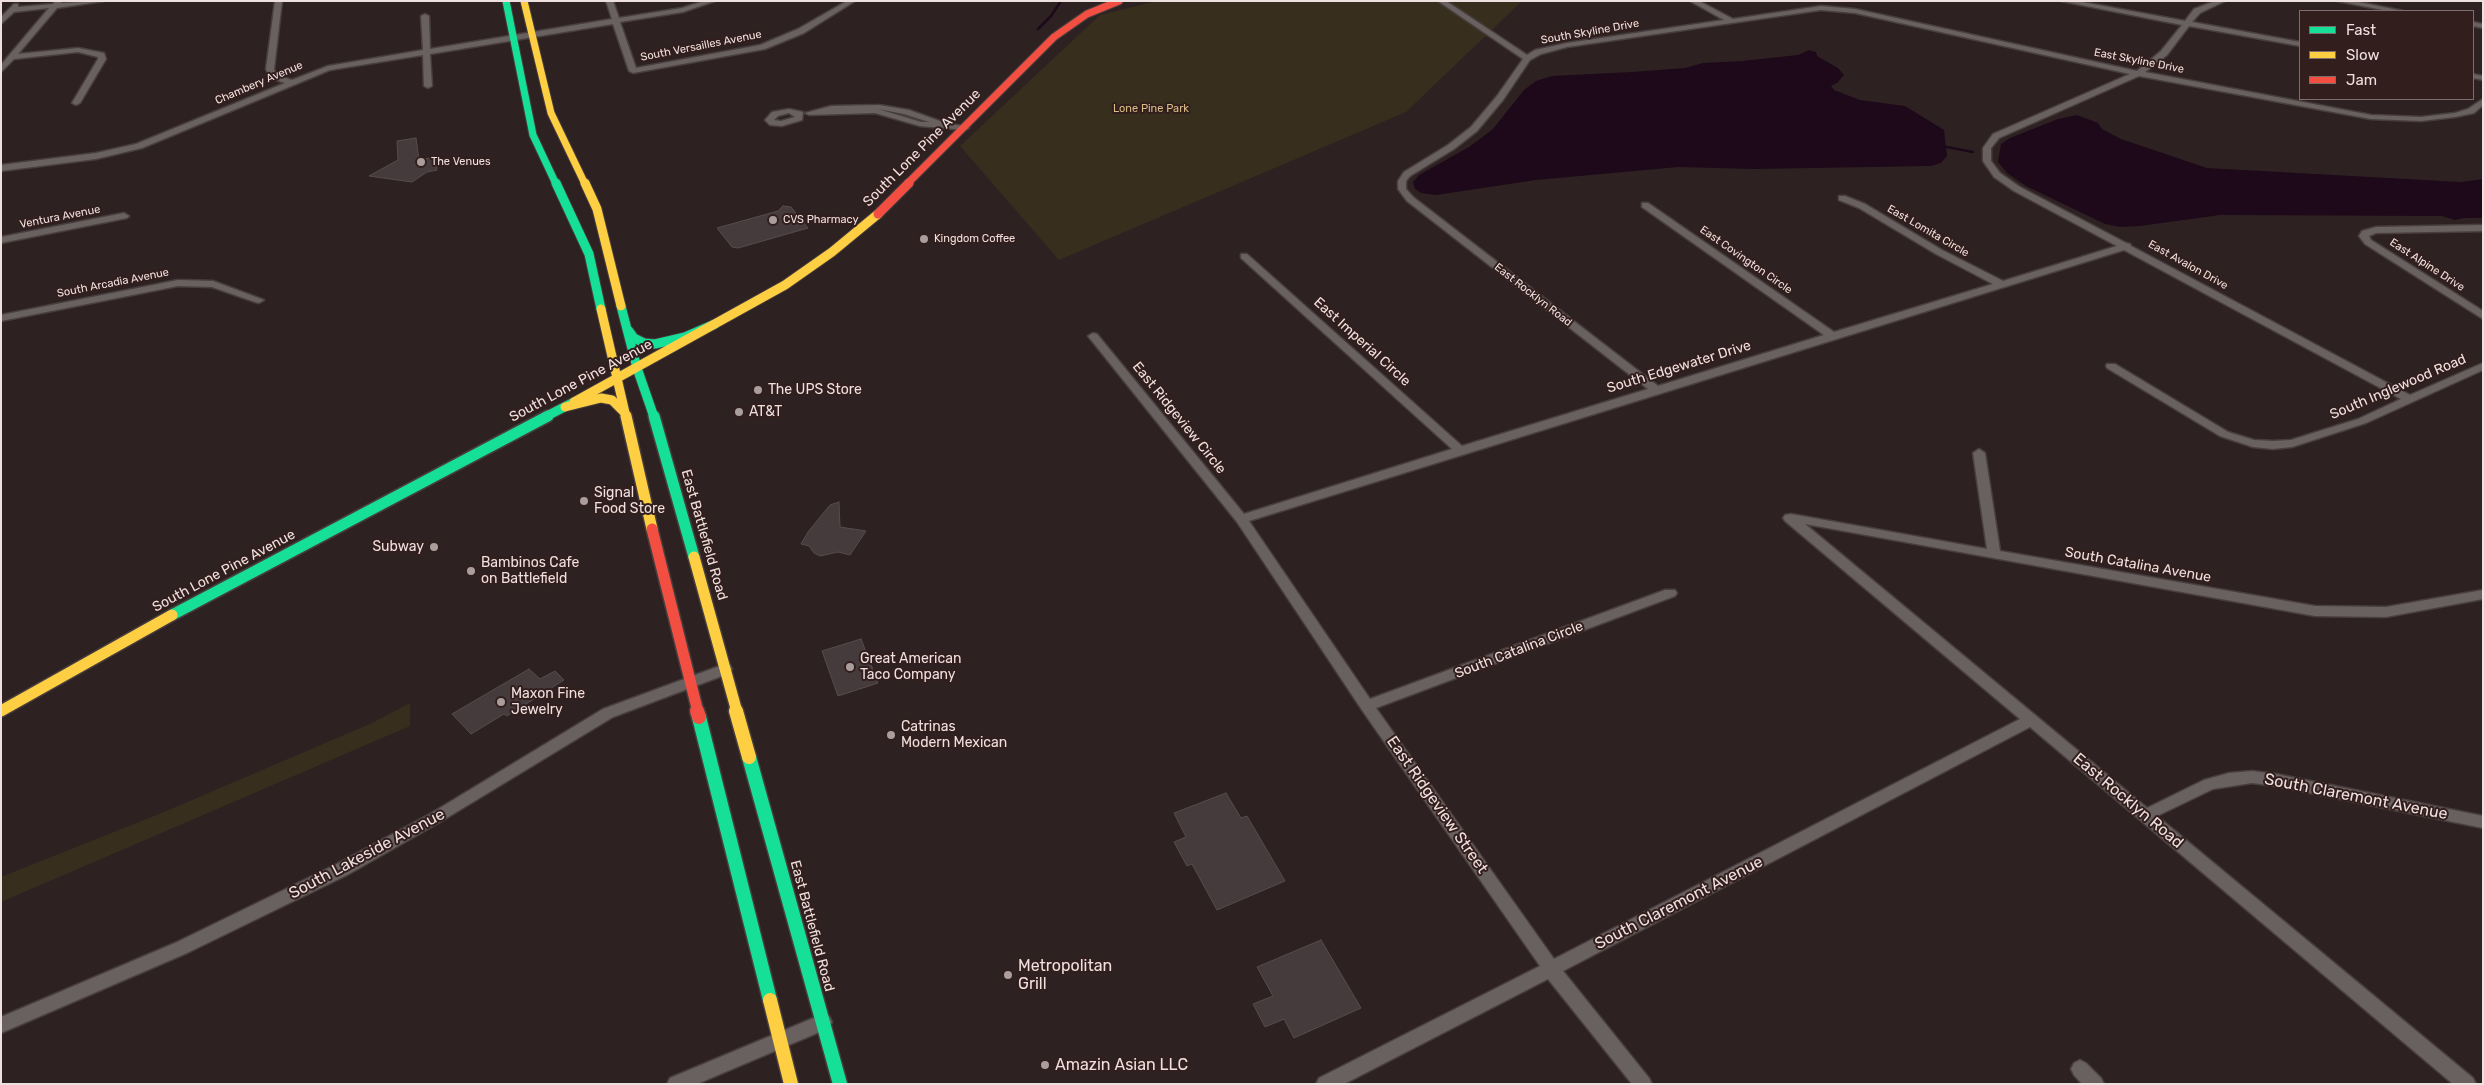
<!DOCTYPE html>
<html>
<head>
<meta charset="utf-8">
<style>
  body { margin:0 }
  #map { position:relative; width:2484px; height:1085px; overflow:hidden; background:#2d2221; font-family:Rubik,sans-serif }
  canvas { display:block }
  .frame { position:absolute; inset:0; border:2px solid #eee0de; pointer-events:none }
  .legend { position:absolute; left:2299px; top:10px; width:175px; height:90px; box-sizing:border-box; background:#321e1c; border:1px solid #7d6c6a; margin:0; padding:6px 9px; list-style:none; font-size:15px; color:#eee0de }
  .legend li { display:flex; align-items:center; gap:10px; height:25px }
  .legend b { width:25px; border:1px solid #7d6c6a }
</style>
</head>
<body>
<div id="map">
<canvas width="2484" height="1085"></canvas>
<div class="frame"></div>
<ul class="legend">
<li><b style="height:6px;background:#16e098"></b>Fast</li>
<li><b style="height:6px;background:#ffcf43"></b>Slow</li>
<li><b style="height:6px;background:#f24e42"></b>Jam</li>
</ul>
</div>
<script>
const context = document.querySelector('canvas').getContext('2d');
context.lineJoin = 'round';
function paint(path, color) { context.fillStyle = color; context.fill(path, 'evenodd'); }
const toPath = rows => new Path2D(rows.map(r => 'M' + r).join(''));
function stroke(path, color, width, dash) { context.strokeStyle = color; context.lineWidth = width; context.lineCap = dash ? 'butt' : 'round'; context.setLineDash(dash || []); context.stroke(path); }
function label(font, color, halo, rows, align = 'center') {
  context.font = font + ' Rubik,sans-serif'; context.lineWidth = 4; context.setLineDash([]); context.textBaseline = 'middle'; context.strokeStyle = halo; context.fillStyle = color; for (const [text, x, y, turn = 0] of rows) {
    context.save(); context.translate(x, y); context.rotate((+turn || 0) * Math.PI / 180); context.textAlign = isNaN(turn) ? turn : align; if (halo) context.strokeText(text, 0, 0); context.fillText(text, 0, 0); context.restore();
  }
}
paint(toPath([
  [1157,1,1522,1,1406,112,1059,260,960,146,1100,15],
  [410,703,410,726,1,902,1,877,164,812,372,723]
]), '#372e1e');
paint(toPath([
  [1809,50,1816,52,1817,56,1838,68,1844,75,1837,83,1831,86,1834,90,1860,100,1905,106,1944,130,1947,156,1941,163,1931,166,1754,169,1678,167,1536,180,1436,195,1421,193,1415,189,1413,182,1419,175,1469,147,1493,129,1524,90,1536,81,1552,76,1632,72,1685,68,1703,63,1742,61,1798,55],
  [2077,115,2098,123,2102,129,2121,139,2207,168,2461,182,2483,179,2483,218,2464,218,2455,220,2442,216,2220,215,2140,226,2120,227,2105,224,2026,186,2007,173,1998,162,2001,144,2010,138,2058,119]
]), '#1d091a');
stroke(toPath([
  [1038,29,1051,16,1061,1],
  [1947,147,1973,152]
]), '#1d091a', 2.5);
const building = toPath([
  [416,138,419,160,436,157,437,170,427,172,412,182,369,176,398,160,397,141,416,138],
  [783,206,791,207,808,228,738,248,732,247,717,228,778,211,783,206],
  [839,502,840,527,866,531,850,555,838,552,820,556,814,553,809,546,801,544,808,532,830,505,839,502],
  [861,639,878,683,838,696,822,651,861,639],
  [529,669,540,679,555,671,564,680,507,716,504,714,471,734,452,714,529,669],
  [1226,793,1241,818,1247,816,1285,881,1217,910,1192,864,1187,866,1174,842,1186,837,1174,813,1226,793],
  [1321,940,1361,1008,1294,1038,1284,1019,1265,1027,1253,1004,1273,996,1257,967,1321,940]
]);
paint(building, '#453a3c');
stroke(building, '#564d4e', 1);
const street = toPath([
  [55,1,62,1,61,3,104,1,57,8,18,54,78,48,104,53,106,59,80,103,76,105,72,103,98,59,98,57,78,52,14,59,1,72,1,65,49,8,14,12,1,24,1,17,14,4,18,4,18,7,53,4,55,1],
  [275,1,282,1,274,69,276,75,292,80,328,66,423,50,421,16,425,14,429,16,430,49,612,19,606,1,613,1,619,18,682,8,704,1,715,1,683,12,620,22,636,68,760,45,798,29,847,1,855,1,804,33,765,49,633,73,629,71,613,24,430,54,432,86,428,88,424,86,423,55,330,70,142,148,96,159,1,171,1,165,96,153,136,144,285,83,270,78,266,69,275,1],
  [1438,1,1446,1,1527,55,1535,50,1567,43,1724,20,1690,1,1699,1,1733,19,1821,6,1855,9,2137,71,2161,51,2182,25,2061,1,2077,1,2185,21,2194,9,2215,1,2225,1,2200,13,2192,22,2300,42,2300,46,2189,26,2167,55,2145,72,2371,115,2421,117,2455,113,2468,109,2483,99,2483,105,2474,113,2455,117,2421,121,2371,119,2139,76,1999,138,1991,148,1991,161,2000,173,2020,187,2126,243,2130,244,2131,246,2410,395,2483,363,2483,370,2366,423,2292,447,2273,449,2253,447,2220,436,2107,368,2106,366,2107,364,2115,364,2228,432,2254,440,2273,441,2291,440,2358,419,2401,399,2124,250,1249,521,1370,699,1665,590,1675,590,1677,593,1675,596,1376,708,1554,959,2020,719,1785,521,1783,518,1785,515,1791,514,1987,549,1973,453,1979,449,1985,453,2000,551,2315,606,2386,607,2483,590,2483,599,2386,617,2315,616,1805,524,2147,808,2204,780,2229,773,2252,771,2276,774,2483,816,2483,828,2276,786,2252,783,2213,789,2157,816,2473,1078,2476,1084,2453,1084,2030,727,1563,971,1649,1078,1652,1084,1632,1084,1548,979,1344,1084,1316,1084,1319,1078,1540,966,1362,710,1237,522,1088,336,1093,333,1097,334,1244,514,1452,449,1241,258,1241,254,1247,254,1462,446,1648,389,1407,201,1398,189,1398,181,1404,172,1448,145,1471,127,1497,96,1523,59,1438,1],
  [1821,10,1855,13,2130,74,1993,134,1983,148,1983,161,1994,177,2014,191,2117,246,2003,281,1942,250,1865,204,1845,196,1839,196,1839,200,1859,208,1936,254,1993,284,1834,332,1648,203,1642,203,1642,207,1824,335,1658,386,1413,197,1406,189,1406,181,1410,176,1454,149,1477,131,1503,100,1530,60,1541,54,1567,47,1821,10],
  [2337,1,2354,1,2403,11,2388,11,2337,1],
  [2473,22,2483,24,2483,28,2473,26,2473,22],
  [2473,74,2483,76,2483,80,2473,78,2473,74],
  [879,105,909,110,948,124,965,126,969,128,965,130,920,126,875,113,809,115,805,113,831,106,879,105],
  [878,109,904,114,929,122,921,122,878,109],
  [789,109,803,112,802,120,782,126,770,125,765,120,772,112,789,109],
  [789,113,795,117,781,121,774,120,778,116,789,113],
  [124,213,129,216,127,218,1,243,1,237,124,213],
  [2483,225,2483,231,2376,233,2369,236,2371,240,2483,311,2483,319,2365,244,2359,236,2362,231,2376,227,2483,225],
  [178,280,213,281,264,300,259,303,255,302,212,287,178,286,1,321,1,315,178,280],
  [725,664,730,665,732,669,730,673,613,717,440,822,347,875,187,953,1,1033,1,1017,175,943,335,865,430,814,603,709,725,664],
  [823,1014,829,1016,832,1022,829,1028,697,1084,667,1084,670,1078,823,1014],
  [2080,1060,2086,1063,2101,1078,2104,1084,2082,1084,2074,1075,2071,1069,2074,1063,2080,1060]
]);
const fastFar3 = toPath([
  [506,1,533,135,556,184]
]);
const fastFar2 = toPath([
  [556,183,589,254,601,309],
  [621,306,637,368,654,417],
  [629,331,634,338,644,343,655,344,685,337,715,324],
  [545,417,574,402]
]);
const fastFar1 = toPath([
  [654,416,694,557],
  [172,615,548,416]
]);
const fast = toPath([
  [699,717,770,1000],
  [749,757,840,1084]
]);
const slowFar3 = toPath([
  [524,1,551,113,585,184]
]);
const slowFar2 = toPath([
  [585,183,597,209,621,306],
  [601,309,626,417],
  [574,402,785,285,832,252,878,214],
  [565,407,601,398,612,400,624,412]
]);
const slowFar1 = toPath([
  [626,416,652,529],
  [694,557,737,712],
  [1,711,172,615]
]);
const slow = toPath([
  [736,711,749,757],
  [770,1000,791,1084]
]);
const jamFar3 = toPath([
  [907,184,1054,37,1087,14,1119,1]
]);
const jamFar2 = toPath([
  [878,214,909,183]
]);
const jamFar1 = toPath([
  [652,529,698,712]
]);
const jam = toPath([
  [697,711,699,717]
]);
stroke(street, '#483e3d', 3);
stroke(fastFar3, '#483e3d', 9);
stroke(fastFar2, '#483e3d', 11);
stroke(fastFar1, '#483e3d', 14);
stroke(fast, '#483e3d', 17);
stroke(slowFar3, '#483e3d', 9);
stroke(slowFar2, '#483e3d', 11);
stroke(slowFar1, '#483e3d', 14);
stroke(slow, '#483e3d', 17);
stroke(jamFar3, '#483e3d', 9);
stroke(jamFar2, '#483e3d', 11);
stroke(jamFar1, '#483e3d', 14);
stroke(jam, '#483e3d', 17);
paint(street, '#696160');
stroke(fastFar3, '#16e098', 7);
stroke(fastFar2, '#16e098', 9);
stroke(fastFar1, '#16e098', 11);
stroke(fast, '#16e098', 14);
stroke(slowFar3, '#ffcf43', 7);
stroke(slowFar2, '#ffcf43', 9);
stroke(slowFar1, '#ffcf43', 11);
stroke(slow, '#ffcf43', 14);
stroke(jamFar3, '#f24e42', 7);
stroke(jamFar2, '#f24e42', 9);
stroke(jamFar1, '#f24e42', 11);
stroke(jam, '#f24e42', 14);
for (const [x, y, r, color] of [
  [421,162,5,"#aa9e9c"],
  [773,220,5,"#aa9e9c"],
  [924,239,5,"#aa9e9c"],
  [758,390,5,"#aa9e9c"],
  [739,412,5,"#aa9e9c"],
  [584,501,5,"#aa9e9c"],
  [434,547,5,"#aa9e9c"],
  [471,571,5,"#aa9e9c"],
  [850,667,5,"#aa9e9c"],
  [501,702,5,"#aa9e9c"],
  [891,735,5,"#aa9e9c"],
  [1008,975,5,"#aa9e9c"],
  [1045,1065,5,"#aa9e9c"]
]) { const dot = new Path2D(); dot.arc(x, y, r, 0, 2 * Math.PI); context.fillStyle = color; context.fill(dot); stroke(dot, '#321e1c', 2); }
label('11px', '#eee0de', '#321e1c', [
  ["South Skyline Drive",1590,32,-10],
  ["South Versailles Avenue",701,46,-11],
  ["East Skyline Drive",2139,61,11],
  ["Chambery Avenue",259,83,-23],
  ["Ventura Avenue",60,217,-11],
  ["East Lomita Circle",1928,231,30],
  ["East Covington Circle",1746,260,35],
  ["East Avalon Drive",2188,265,29],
  ["East Alpine Drive",2427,265,33],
  ["South Arcadia Avenue",113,283,-11],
  ["East Rocklyn Road",1533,295,38]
]);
label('11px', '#d9bd86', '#321e1c', [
  ["Lone Pine Park",1151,109]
]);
label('11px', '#eee0de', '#321e1c', [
  ["The Venues",431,162],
  ["CVS Pharmacy",783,220],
  ["Kingdom Coffee",934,239]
], 'left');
label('14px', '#eee0de', '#321e1c', [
  ["South Lone Pine Avenue",922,148,-45],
  ["East Imperial Circle",1362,342,42],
  ["South Edgewater Drive",1679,367,-17],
  ["South Lone Pine Avenue",581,381,-28],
  ["South Inglewood Road",2398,387,-23],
  ["East Ridgeview Circle",1179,418,51],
  ["East Battlefield Road",704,535,74],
  ["South Catalina Avenue",2138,565,10],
  ["South Lone Pine Avenue",224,571,-28],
  ["South Catalina Circle",1519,650,-21],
  ["East Battlefield Road",812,926,75]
]);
label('14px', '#eee0de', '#321e1c', [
  ["The UPS Store",768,390],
  ["AT&T",749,412],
  ["Signal",594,493],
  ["Food Store",594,509],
  ["Subway",424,547,"right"],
  ["Bambinos Cafe",481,563],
  ["on Battlefield",481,579],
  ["Great American",860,659],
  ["Taco Company",860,675],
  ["Maxon Fine",511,694],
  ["Jewelry",511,710],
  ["Catrinas",901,727],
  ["Modern Mexican",901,743]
], 'left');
label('16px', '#eee0de', '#321e1c', [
  ["South Claremont Avenue",2356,797,11],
  ["East Rocklyn Road",2128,801,40],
  ["East Ridgeview Street",1437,805,55],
  ["South Lakeside Avenue",367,854,-28],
  ["South Claremont Avenue",1679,903,-27]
]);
label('16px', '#eee0de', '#321e1c', [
  ["Metropolitan",1018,966],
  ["Grill",1018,984],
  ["Amazin Asian LLC",1055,1065]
], 'left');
</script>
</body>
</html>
